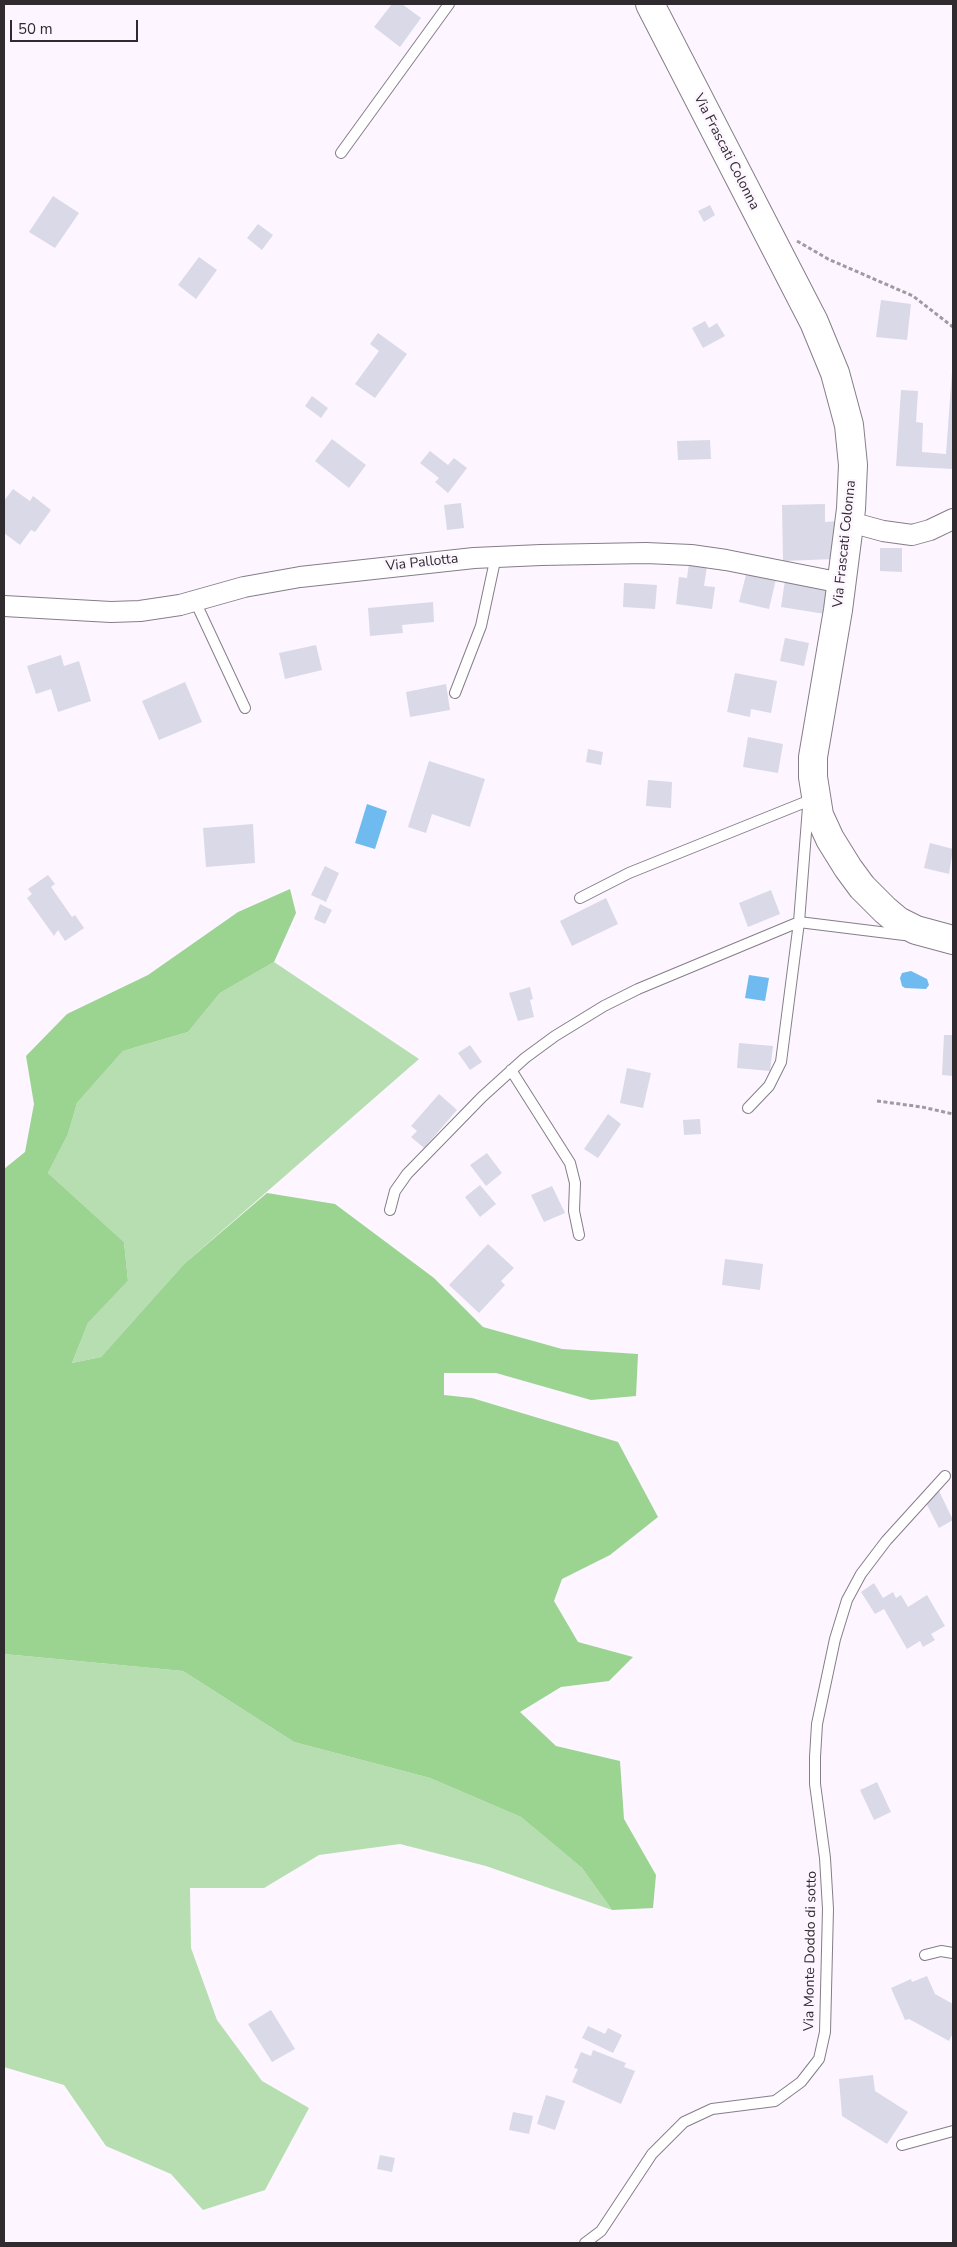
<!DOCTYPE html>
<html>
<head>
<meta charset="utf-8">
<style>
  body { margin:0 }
  #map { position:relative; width:957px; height:2247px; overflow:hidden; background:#fdf5ff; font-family:"Nunito Sans",sans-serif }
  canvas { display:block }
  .frame { position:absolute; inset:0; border:5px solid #2f2b2f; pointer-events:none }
  .scale { position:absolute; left:10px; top:20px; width:128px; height:22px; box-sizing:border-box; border:2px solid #2f2b2f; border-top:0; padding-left:6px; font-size:15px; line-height:18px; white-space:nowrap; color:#2f2b2f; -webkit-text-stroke:4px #fdf5ff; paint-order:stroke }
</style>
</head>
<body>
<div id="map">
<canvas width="957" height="2247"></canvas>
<div class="frame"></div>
<div class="scale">50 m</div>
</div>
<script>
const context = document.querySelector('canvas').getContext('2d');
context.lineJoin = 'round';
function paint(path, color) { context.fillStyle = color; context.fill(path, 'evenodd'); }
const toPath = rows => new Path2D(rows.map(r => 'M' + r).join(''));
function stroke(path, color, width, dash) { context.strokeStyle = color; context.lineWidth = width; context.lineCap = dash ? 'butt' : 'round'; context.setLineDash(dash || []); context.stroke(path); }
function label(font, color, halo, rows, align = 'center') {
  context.font = font + ' "Nunito Sans",sans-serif'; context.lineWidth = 5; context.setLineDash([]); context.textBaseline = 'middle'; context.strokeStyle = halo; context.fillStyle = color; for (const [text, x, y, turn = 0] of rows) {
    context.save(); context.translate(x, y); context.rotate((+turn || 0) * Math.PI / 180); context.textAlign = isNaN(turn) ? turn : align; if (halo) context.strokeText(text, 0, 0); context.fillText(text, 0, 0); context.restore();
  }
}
paint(toPath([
  [274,962,419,1059,184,1264,101,1357,72,1363,88,1323,128,1281,124,1242,48,1173,68,1134,77,1103,123,1051,188,1032,220,993],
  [4,1654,183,1671,294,1742,430,1778,521,1817,582,1868,612,1910,486,1866,400,1844,319,1855,264,1888,190,1888,191,1948,217,2020,262,2081,309,2108,265,2190,203,2210,171,2174,106,2146,64,2085,4,2067]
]), '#b6deb0');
paint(toPath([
  [290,889,296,913,274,962,220,993,188,1032,123,1051,77,1103,68,1134,48,1173,124,1242,128,1281,88,1323,72,1363,101,1357,184,1264,267,1193,335,1204,434,1278,483,1327,562,1349,638,1354,636,1396,591,1400,496,1373,444,1373,444,1395,472,1398,618,1442,658,1517,610,1555,562,1579,554,1601,578,1642,633,1657,609,1681,561,1687,520,1712,556,1746,620,1761,624,1819,656,1875,653,1908,612,1910,582,1868,521,1817,430,1778,294,1742,183,1671,4,1654,4,1169,25,1152,34,1104,26,1056,67,1014,148,975,238,912]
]), '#9bd391');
paint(toPath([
  [367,804,387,811,375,849,355,843],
  [911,971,927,979,929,985,926,989,905,988,902,986,900,978,902,973],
  [749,975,769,978,765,1001,745,998]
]), '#6fbbf0');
paint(toPath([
  [392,4,402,4,421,18,400,47,374,27],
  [53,196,79,213,55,248,29,232],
  [710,205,715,215,704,222,698,211],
  [258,224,273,235,262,250,247,238],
  [199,257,217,270,196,299,178,285],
  [881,300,911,304,907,340,876,337],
  [705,321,709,328,717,323,725,336,703,348,692,328],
  [378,333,407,354,375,398,355,384,379,351,370,344],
  [952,372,953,469,896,466,901,390,918,391,916,422,923,423,922,452,946,454],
  [312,396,328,408,321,418,305,406],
  [332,439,366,465,349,488,315,461],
  [710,440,711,459,678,460,677,441],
  [430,451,448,465,454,458,467,468,448,493,435,482,439,478,420,463],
  [13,489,30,501,33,496,51,510,35,532,31,530,20,545,4,533,4,501],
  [461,503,464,528,447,530,444,505],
  [825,504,825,522,837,521,837,538,833,538,834,559,783,561,782,505],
  [880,548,902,548,902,572,880,571],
  [689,563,707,566,704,586,715,587,712,609,676,604,679,577,687,578],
  [747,571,776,579,769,609,739,602],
  [785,580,829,587,825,614,781,607],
  [624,583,657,585,655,609,623,607],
  [433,602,434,622,402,625,403,633,370,636,368,608],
  [785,638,809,643,804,666,780,661],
  [316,645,322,670,285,679,279,653],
  [61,655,64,666,79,661,91,701,58,712,51,689,36,694,27,666],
  [735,673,777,681,771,713,751,709,750,717,727,712],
  [185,682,202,722,159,740,142,701],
  [446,684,450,710,410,717,406,692],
  [748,737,783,744,778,773,743,767],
  [588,749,603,752,601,765,586,762],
  [429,761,485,779,470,827,432,814,426,833,408,827],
  [648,780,672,782,671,808,646,806],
  [253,824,255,863,206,867,203,828],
  [930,843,953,849,949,874,924,868],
  [325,866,339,873,326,902,311,895],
  [48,875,55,884,51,887,72,917,75,915,84,928,65,941,58,930,54,936,27,898,32,894,28,889],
  [771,890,780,914,748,927,739,903],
  [606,898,618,924,572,946,560,921],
  [320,904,332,910,325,924,314,919],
  [530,987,533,999,530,1000,534,1017,518,1021,509,993],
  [944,1035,953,1035,953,1076,942,1075],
  [739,1043,773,1046,770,1071,737,1068],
  [470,1045,482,1062,470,1070,458,1053],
  [627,1068,651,1073,643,1108,620,1103],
  [439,1094,457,1110,424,1148,411,1137,417,1131,411,1126],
  [608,1114,621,1124,598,1158,584,1149],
  [700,1119,701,1134,684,1135,683,1120],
  [487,1153,502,1173,486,1186,470,1165],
  [480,1185,496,1204,480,1217,465,1197],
  [552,1186,565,1213,544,1222,531,1195],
  [488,1244,514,1268,501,1281,505,1285,479,1313,449,1285],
  [725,1259,763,1264,760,1290,722,1285],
  [939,1491,953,1520,939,1528,926,1503],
  [874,1583,883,1598,893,1592,896,1598,901,1595,908,1607,927,1595,945,1626,931,1634,935,1640,923,1647,920,1641,907,1649,884,1609,875,1614,861,1592],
  [877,1782,891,1812,874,1820,860,1790],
  [927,1976,935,1994,953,2004,953,2033,949,2041,909,2019,905,2020,891,1988,911,1979,912,1982],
  [271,2010,295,2049,272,2062,248,2024],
  [588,2026,605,2034,608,2028,622,2035,613,2053,582,2038],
  [593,2050,626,2063,624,2067,635,2071,621,2104,572,2082,578,2069,574,2068,581,2052,591,2056],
  [873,2075,875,2091,908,2112,887,2144,842,2116,839,2079],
  [546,2095,565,2101,555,2130,537,2124],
  [513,2112,533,2116,529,2134,509,2130],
  [380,2155,395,2158,392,2172,377,2169]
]), '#dad9e7');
const lane = toPath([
  [341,153,449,4],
  [195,601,245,708],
  [455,693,481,626,496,556],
  [808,807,799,922,904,935],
  [580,898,629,873,808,801],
  [511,1070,570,1163,575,1183,574,1211,579,1235],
  [390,1210,395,1191,407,1174,482,1097,525,1058,555,1036,604,1006,638,989,799,922,781,1062,769,1086,748,1108],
  [925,1955,941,1951,953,1953],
  [902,2145,953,2131],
  [585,2243,601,2231,652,2154,684,2122,712,2109,775,2101,801,2082,819,2059,825,2032,828,1909,825,1858,815,1784,815,1757,817,1724,835,1639,847,1600,861,1574,886,1541,945,1476]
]);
const street = toPath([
  [850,522,883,531,912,535,930,530,953,519],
  [4,606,111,612,140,611,180,605,244,587,300,577,474,558,541,555,646,553,691,555,726,560,842,583]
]);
const secondary = toPath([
  [650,4,814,322,835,373,849,425,853,465,851,509,838,610,813,757,813,777,819,815,830,839,848,868,862,887,885,910,898,921,916,930,953,940]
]);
stroke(lane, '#867d88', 12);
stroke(street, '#867d88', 22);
stroke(secondary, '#867d88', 30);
stroke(toPath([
  [797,241,828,259,913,296,953,327],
  [877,1101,922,1107,953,1114]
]), '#a09aa1', 3, [4, 2.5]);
stroke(lane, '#fff', 10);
stroke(street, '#fff', 20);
stroke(secondary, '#fff', 28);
label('14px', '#2f2b2f', '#fdf5ff', [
  ["Via Frascati Colonna",726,152,63],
  ["Via Frascati Colonna",845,544,-84],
  ["Via Pallotta",422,563,-6],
  ["Via Monte Doddo di sotto",811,1951,-89]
]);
</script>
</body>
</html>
